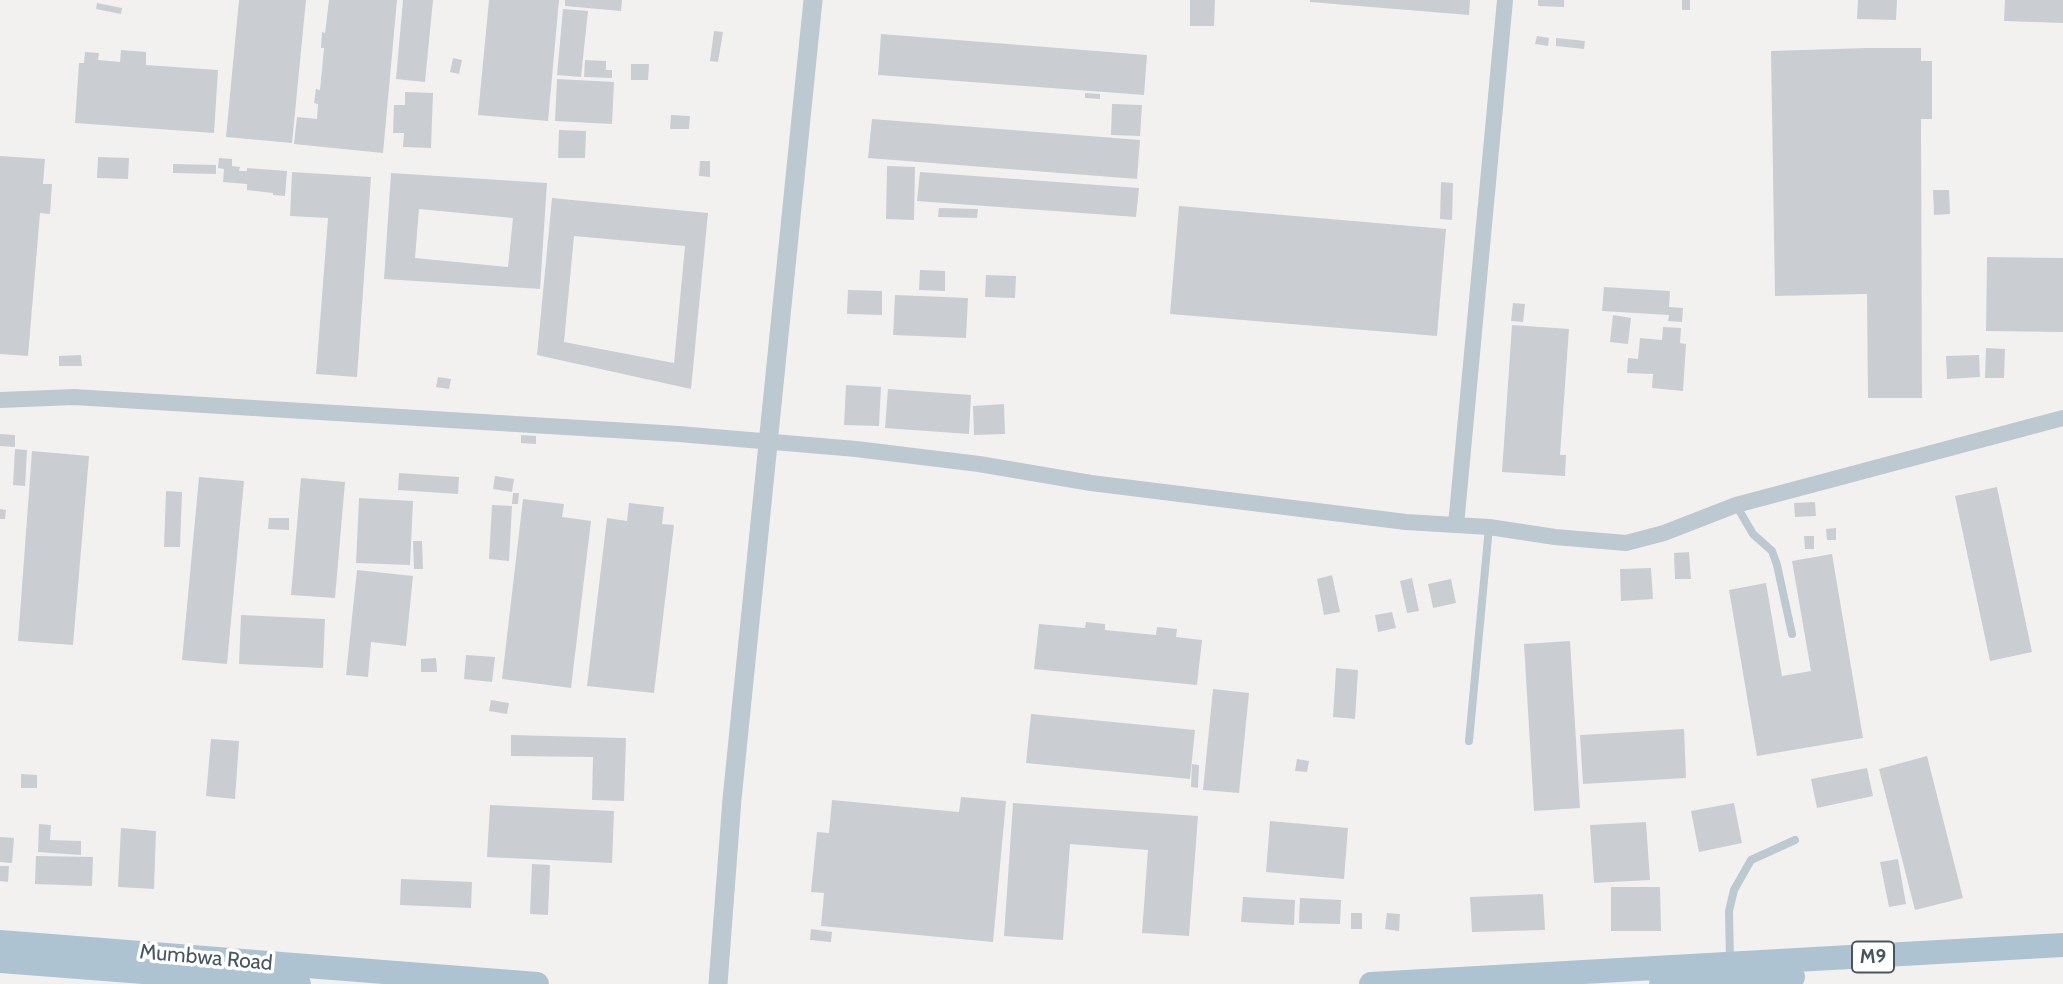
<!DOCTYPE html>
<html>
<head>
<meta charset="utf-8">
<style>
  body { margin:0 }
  canvas { display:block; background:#f3f0f0 }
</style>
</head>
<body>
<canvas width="2063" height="984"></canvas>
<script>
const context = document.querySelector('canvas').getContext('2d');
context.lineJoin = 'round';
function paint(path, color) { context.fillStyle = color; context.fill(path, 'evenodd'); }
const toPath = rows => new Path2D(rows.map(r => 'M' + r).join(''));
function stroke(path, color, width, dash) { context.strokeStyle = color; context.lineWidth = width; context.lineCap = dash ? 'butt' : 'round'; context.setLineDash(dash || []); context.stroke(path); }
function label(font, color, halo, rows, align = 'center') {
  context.font = font + ' Cabin,sans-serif'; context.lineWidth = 7; context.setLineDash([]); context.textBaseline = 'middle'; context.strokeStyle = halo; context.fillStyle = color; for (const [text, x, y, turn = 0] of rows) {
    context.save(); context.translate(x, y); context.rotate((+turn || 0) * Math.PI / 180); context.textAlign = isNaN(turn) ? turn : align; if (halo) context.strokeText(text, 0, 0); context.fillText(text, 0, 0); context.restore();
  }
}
paint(toPath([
  [239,0,306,0,292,143,226,137],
  [329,0,397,0,383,153,294,144,297,117,317,119,318,104,314,103,316,89,320,90,324,48,321,48,322,32,325,33],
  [403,0,433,0,425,82,396,79],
  [489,0,559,0,548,121,478,115],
  [565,0,622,0,621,11,565,6],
  [1190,0,1215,0,1214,26,1190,26],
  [1310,0,1470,0,1469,15,1310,2],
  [1538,0,1564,0,1564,7,1538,6],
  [1682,0,1690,0,1690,10,1682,10],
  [1858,0,1897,0,1896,20,1857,19],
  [2005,0,2063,0,2063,23,2004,21],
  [97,3,122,8,121,14,96,9],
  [563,9,588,11,581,77,557,75],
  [714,31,723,32,718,62,710,61],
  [881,34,1147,55,1144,95,878,75],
  [1537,36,1549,38,1548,46,1535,44],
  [1556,38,1585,41,1584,49,1556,46],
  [1867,48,1921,48,1921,61,1932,61,1932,119,1921,119,1922,398,1868,398,1867,294,1775,296,1771,51],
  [121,50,146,52,146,65,218,70,214,133,75,123,79,63,84,63,85,52,99,53,98,60,120,62],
  [453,58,462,60,459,74,450,72],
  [585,60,606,61,606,70,612,70,612,78,584,77],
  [631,64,649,64,648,80,631,80],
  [557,79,614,82,612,124,555,121],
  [405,92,433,93,431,148,403,147,404,133,393,133,394,105,405,105],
  [1085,93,1100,94,1100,99,1085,98],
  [1112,104,1142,105,1140,136,1111,135],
  [671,115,690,116,689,129,670,129],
  [872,119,1140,140,1137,179,868,158],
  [559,130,586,131,585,158,558,158],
  [0,156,45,159,43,184,52,184,50,214,40,213,28,356,0,354],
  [98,157,129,158,128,179,97,178],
  [219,158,232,159,232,166,240,167,239,171,247,171,247,168,287,171,285,196,273,195,273,193,247,190,247,184,223,182,224,169,218,168],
  [700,161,710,161,710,177,699,176],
  [173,164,216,165,216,174,173,173],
  [887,166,915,167,914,220,886,219],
  [292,172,371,177,357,377,316,374,328,218,290,216],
  [920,172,1139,188,1136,217,917,201],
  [391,173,547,183,540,289,384,279],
  [419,209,513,218,508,267,415,258],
  [1441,182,1453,183,1452,220,1440,219],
  [1933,190,1949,190,1950,214,1934,215],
  [552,198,708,213,691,389,537,355],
  [574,236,685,246,674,363,564,342],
  [1179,206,1446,229,1437,336,1170,314],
  [939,208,978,209,977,218,938,217],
  [1987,257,2063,258,2063,332,1986,331],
  [920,270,945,271,945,291,919,290],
  [986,275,1016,276,1015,298,985,297],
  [1604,287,1670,291,1669,307,1683,308,1682,322,1668,321,1669,315,1602,311],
  [848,290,882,291,882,315,847,314],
  [895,295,968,298,966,338,893,335],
  [1513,303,1525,304,1523,322,1511,321],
  [1613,315,1631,318,1628,344,1610,342],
  [1512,325,1569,329,1560,455,1566,455,1565,476,1502,472],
  [1663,327,1681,328,1680,343,1686,344,1683,391,1652,388,1653,374,1627,373,1628,358,1638,359,1640,338,1662,340],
  [1986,348,2005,349,2004,378,1985,378],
  [81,355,82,366,59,366,59,356],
  [1979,355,1980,377,1947,379,1946,356],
  [438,377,451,379,449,389,436,387],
  [846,385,881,387,879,426,844,425],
  [888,389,971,395,969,434,885,428],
  [1004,404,1005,434,974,435,973,406],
  [0,434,15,435,15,447,0,446],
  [521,435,536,436,536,444,521,443],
  [15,449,27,450,25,486,13,485],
  [32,451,89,456,73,645,18,641],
  [399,473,459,477,458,494,398,490],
  [495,476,514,479,512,492,493,489],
  [199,477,244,481,227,664,182,660],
  [301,478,345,482,335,598,291,595],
  [1997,487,2032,652,1990,661,1955,496],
  [166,491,182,492,180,547,164,547],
  [513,493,519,493,518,504,512,504],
  [359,498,413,501,410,565,356,563],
  [523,499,564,504,562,517,591,521,571,688,502,679],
  [1815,502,1816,516,1795,517,1794,503],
  [629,503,664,507,662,524,674,525,654,693,587,686,607,518,627,521],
  [492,505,512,506,509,561,489,559],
  [0,509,6,510,5,519,0,519],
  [269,518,289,518,289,530,268,529],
  [1836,528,1836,540,1827,540,1826,529],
  [1804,536,1814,536,1814,549,1805,549],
  [413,541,422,541,423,569,414,569],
  [1689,552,1691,579,1675,579,1674,553],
  [1832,554,1863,738,1757,756,1729,590,1766,583,1782,676,1811,671,1792,561],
  [1651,568,1653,599,1621,601,1620,569],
  [357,570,413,576,406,646,371,642,368,677,346,675],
  [1332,575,1340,612,1324,615,1317,579],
  [1412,578,1419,611,1407,613,1400,581],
  [1451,579,1456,603,1433,608,1428,584],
  [1392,612,1396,628,1378,632,1375,615],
  [241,615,325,619,323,668,239,664],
  [1086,622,1105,624,1105,630,1156,635,1157,627,1177,629,1176,637,1202,640,1197,685,1034,669,1039,624,1085,628],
  [1570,641,1580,808,1534,811,1524,644],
  [466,655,495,657,492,682,464,679],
  [436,658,437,672,421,672,421,659],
  [1336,668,1358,670,1355,719,1333,717],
  [1213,689,1249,693,1239,793,1203,790],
  [491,700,509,703,507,714,489,711],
  [1031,714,1195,730,1190,779,1026,763],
  [1684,729,1686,778,1583,784,1580,735],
  [511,735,626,738,624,801,592,800,593,757,511,756],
  [211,739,239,741,235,799,206,796],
  [1927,756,1963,898,1915,910,1879,769],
  [1297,759,1309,761,1307,772,1295,771],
  [1192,764,1199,765,1198,788,1191,787],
  [1867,768,1873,796,1817,808,1811,779],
  [21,774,37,775,37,788,21,788],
  [961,797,1006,801,993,942,821,926,824,893,811,892,817,832,829,833,832,800,959,812],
  [1013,803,1198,816,1189,936,1142,933,1148,850,1070,844,1063,940,1004,936],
  [1734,803,1742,843,1699,852,1691,811],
  [490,805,614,811,612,863,487,857],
  [1270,821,1348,828,1344,879,1266,872],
  [1646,822,1650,880,1594,883,1590,825],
  [39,824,51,825,50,840,81,841,81,855,38,852],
  [121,828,156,831,154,889,118,887],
  [0,837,14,838,12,863,0,862],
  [36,856,93,857,92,886,35,884],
  [1898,859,1906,904,1889,907,1880,862],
  [532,864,550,865,548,915,530,914],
  [0,866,9,866,8,882,0,881],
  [401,879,472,882,471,908,400,905],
  [1611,887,1660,887,1661,931,1611,931],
  [1543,894,1545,930,1472,932,1470,897],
  [1243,897,1295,900,1294,925,1241,922],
  [1300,898,1341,900,1340,924,1299,923],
  [1351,913,1362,913,1362,929,1351,929],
  [1387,913,1400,914,1399,931,1385,929],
  [811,929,832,932,831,942,810,940]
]), '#caced3');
stroke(toPath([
  [1736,505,1753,534,1772,551,1777,565,1792,634],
  [1469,741,1489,527],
  [1730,960,1729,911,1734,890,1751,860,1795,840]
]), '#bdc9d0', 8);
stroke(toPath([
  [0,400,74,397,679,434,856,449,979,464,1091,483,1406,522,1489,527,1555,537,1626,543,1664,533,1736,505,2063,418],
  [1456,525,1505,0]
]), '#bdc9d0', 16);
stroke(toPath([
  [718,984,732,799,813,0]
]), '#bdc9d0', 19);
stroke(toPath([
  [0,942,537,984],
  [0,961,299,984],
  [1371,984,2063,945],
  [1661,984,1793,977]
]), '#aec3d1', 24);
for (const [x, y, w] of [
  [1873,957,42]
]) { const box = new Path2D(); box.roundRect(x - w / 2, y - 15.5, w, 31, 5); context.fillStyle = '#fff'; context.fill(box); stroke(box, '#47565f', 2); }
label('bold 19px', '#47565f', null, [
  ["M9",1873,957]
]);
label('21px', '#47565f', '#fff', [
  ["Mumbwa Road",206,958,5]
]);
</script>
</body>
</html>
